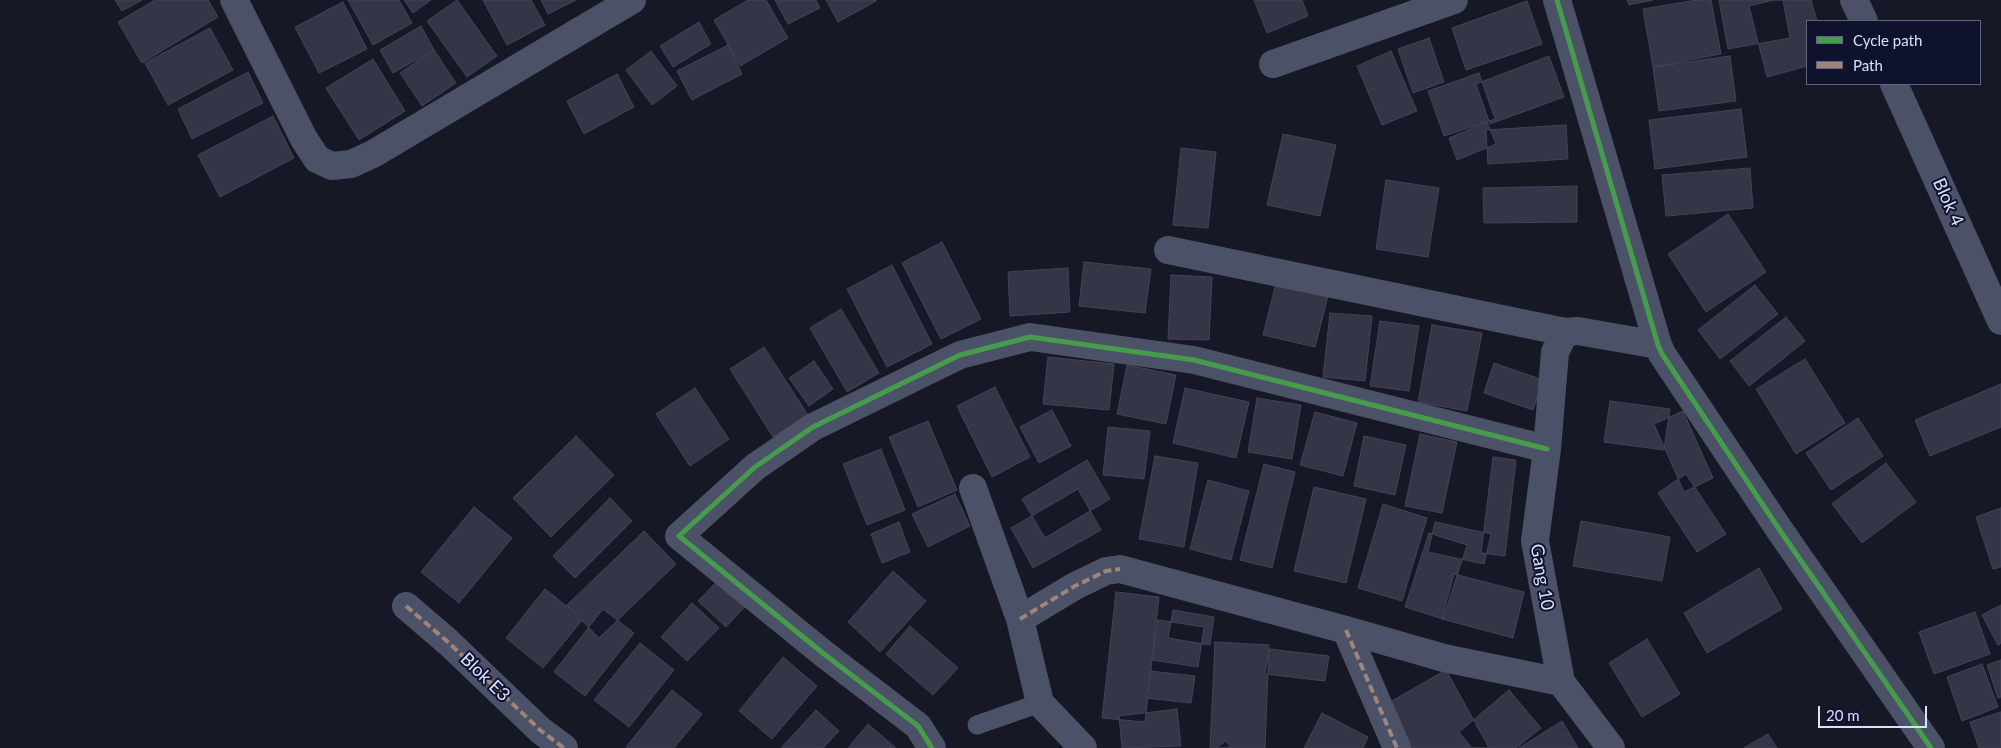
<!DOCTYPE html>
<html>
<head>
<meta charset="utf-8">
<style>
  body { margin:0 }
  #map { position:relative; width:2001px; height:748px; overflow:hidden; background:#161826; font-family:Lato,sans-serif }
  canvas { display:block }
  .legend { position:absolute; left:1806px; top:20px; width:175px; height:65px; box-sizing:border-box; background:#0f122d; border:1px solid #616481; margin:0; padding:6px 9px; list-style:none; font-size:15px; color:#dbe0ff }
  .legend li { display:flex; align-items:center; gap:10px; height:25px }
  .legend b { width:25px; border:1px solid #616481 }
  .scale { position:absolute; left:1818px; top:706px; width:109px; height:22px; box-sizing:border-box; border:2px solid #dbe0ff; border-top:0; padding-left:6px; font-size:15px; line-height:18px; white-space:nowrap; color:#dbe0ff; -webkit-text-stroke:4px #0f122d; paint-order:stroke }
</style>
</head>
<body>
<div id="map">
<canvas width="2001" height="748"></canvas>
<ul class="legend">
<li><b style="height:6px;background:#469c4c"></b>Cycle path</li>
<li><b style="height:6px;background:#a18479"></b>Path</li>
</ul>
<div class="scale">20 m</div>
</div>
<script>
const context = document.querySelector('canvas').getContext('2d');
context.lineJoin = 'round';
function paint(path, color) { context.fillStyle = color; context.fill(path, 'evenodd'); }
const toPath = rows => new Path2D(rows.map(r => 'M' + r).join(''));
function stroke(path, color, width, dash) { context.strokeStyle = color; context.lineWidth = width; context.lineCap = dash ? 'butt' : 'round'; context.setLineDash(dash || []); context.stroke(path); }
function label(font, color, halo, rows, align = 'center') {
  context.font = font + ' Lato,sans-serif'; context.lineWidth = 4; context.setLineDash([]); context.textBaseline = 'middle'; context.strokeStyle = halo; context.fillStyle = color; for (const [text, x, y, turn = 0] of rows) {
    context.save(); context.translate(x, y); context.rotate((+turn || 0) * Math.PI / 180); context.textAlign = isNaN(turn) ? turn : align; if (halo) context.strokeText(text, 0, 0); context.fillText(text, 0, 0); context.restore();
  }
}
const building = toPath([
  [115,0,142,0,122,11,115,0],
  [155,0,208,0,218,17,142,63,118,22,155,0],
  [348,0,399,0,412,23,373,45,348,0],
  [404,0,431,0,413,13,404,0],
  [457,0,497,56,467,77,427,21,457,0],
  [483,0,531,0,545,25,507,45,483,0],
  [541,0,576,0,548,14,541,0],
  [748,0,766,0,788,38,740,66,714,20,748,0],
  [775,0,816,0,820,8,788,24,775,0],
  [826,0,876,0,876,1,838,22,826,0],
  [1254,0,1302,0,1308,16,1267,33,1254,0],
  [1627,0,1653,0,1629,5,1627,0],
  [1697,0,1711,0,1721,54,1653,67,1643,9,1697,0],
  [1719,0,1783,0,1790,38,1728,49,1719,0],
  [1774,0,1811,0,1817,21,1807,21,1807,66,1767,77,1749,6,1774,0],
  [1527,1,1542,44,1466,70,1452,28,1527,1],
  [343,2,367,49,319,73,295,27,343,2],
  [699,22,711,44,673,67,660,46,699,22],
  [421,26,434,50,393,73,380,50,421,26],
  [210,28,233,70,168,105,145,63,210,28],
  [1429,38,1444,82,1413,93,1398,49,1429,38],
  [728,45,742,74,692,100,677,71,728,45],
  [434,50,456,83,422,106,400,73,434,50],
  [651,51,677,86,652,105,626,70,651,51],
  [1391,51,1417,111,1382,125,1357,66,1391,51],
  [1549,56,1564,97,1490,124,1476,84,1549,56],
  [1730,56,1736,101,1659,111,1653,67,1730,56],
  [373,59,405,111,359,140,326,88,373,59],
  [248,72,263,103,192,139,178,109,248,72],
  [1479,73,1495,119,1444,136,1428,91,1479,73],
  [617,74,634,107,584,134,567,101,617,74],
  [1741,109,1747,157,1655,169,1649,120,1741,109],
  [273,116,294,158,220,197,198,155,273,116],
  [1487,122,1496,144,1457,160,1449,138,1487,122],
  [1566,125,1568,159,1488,164,1486,130,1566,125],
  [1283,134,1336,145,1320,216,1267,205,1283,134],
  [1181,148,1216,152,1208,228,1173,225,1181,148],
  [1750,168,1753,208,1666,216,1662,175,1750,168],
  [1386,180,1439,188,1428,257,1376,249,1386,180],
  [1577,186,1577,222,1484,223,1483,188,1577,186],
  [1728,214,1766,272,1706,312,1668,254,1728,214],
  [942,242,981,319,941,339,902,263,942,242],
  [1084,262,1151,269,1145,313,1079,306,1084,262],
  [892,265,932,344,887,367,847,289,892,265],
  [1068,268,1070,312,1010,316,1008,272,1068,268],
  [1171,275,1212,277,1209,340,1168,339,1171,275],
  [1276,283,1328,296,1315,347,1263,335,1276,283],
  [1755,285,1778,314,1720,359,1698,330,1755,285],
  [841,309,879,373,847,392,810,328,841,309],
  [1330,313,1372,316,1365,381,1323,377,1330,313],
  [1786,317,1805,341,1749,386,1730,361,1786,317],
  [1380,321,1419,326,1409,391,1370,386,1380,321],
  [1432,325,1482,333,1467,411,1418,402,1432,325],
  [764,347,808,415,773,437,730,369,764,347],
  [1048,357,1114,364,1109,410,1043,404,1048,357],
  [1805,359,1845,423,1796,454,1756,389,1805,359],
  [814,361,833,389,809,406,789,378,814,361],
  [1494,363,1543,380,1533,410,1484,393,1494,363],
  [1127,365,1176,375,1166,424,1117,414,1127,365],
  [2001,384,2001,427,1930,456,1915,420,2001,384],
  [995,387,1030,457,992,477,957,406,995,387],
  [695,388,729,439,690,466,656,414,695,388],
  [1185,388,1249,402,1236,458,1173,443,1185,388],
  [1257,398,1301,405,1292,459,1248,452,1257,398],
  [1610,401,1670,409,1664,450,1604,442,1610,401],
  [1052,410,1071,446,1039,463,1020,427,1052,410],
  [1683,411,1713,478,1684,492,1654,424,1683,411],
  [1315,412,1357,423,1343,476,1300,465,1315,412],
  [1858,418,1883,456,1831,490,1806,453,1858,418],
  [928,421,957,490,918,507,889,437,928,421],
  [1108,427,1150,431,1144,479,1103,475,1108,427],
  [1420,434,1457,442,1442,513,1405,506,1420,434],
  [576,436,614,475,551,537,513,498,576,436],
  [1364,436,1406,445,1395,495,1354,486,1364,436],
  [881,449,905,510,867,525,843,464,881,449],
  [1155,456,1198,463,1184,547,1139,539,1155,456],
  [1493,457,1516,460,1505,556,1481,553,1493,457],
  [1087,460,1110,499,1045,538,1022,499,1087,460],
  [1886,463,1916,502,1862,543,1832,504,1886,463],
  [1264,464,1295,472,1272,568,1240,560,1264,464],
  [1686,474,1726,534,1697,552,1658,493,1686,474],
  [1208,480,1249,491,1231,560,1190,549,1208,480],
  [1314,487,1366,499,1346,583,1294,571,1314,487],
  [1078,489,1101,530,1033,568,1011,528,1078,489],
  [955,494,970,526,928,547,912,514,955,494],
  [610,498,632,521,575,578,553,556,610,498],
  [1383,504,1427,518,1402,601,1358,588,1383,504],
  [474,507,512,538,459,603,421,572,474,507],
  [2001,508,2001,567,1993,569,1976,517,2001,508],
  [1581,521,1670,537,1662,581,1573,566,1581,521],
  [899,522,910,552,882,563,871,534,899,522],
  [1435,522,1491,534,1484,564,1428,552,1435,522],
  [644,531,676,564,599,638,567,605,644,531],
  [1429,533,1467,545,1443,619,1405,607,1429,533],
  [1759,568,1782,609,1707,653,1684,613,1759,568],
  [893,571,926,601,880,652,848,622,893,571],
  [724,574,751,600,726,627,698,601,724,574],
  [1454,574,1524,592,1513,638,1442,619,1454,574],
  [545,589,583,619,543,668,506,638,545,589],
  [1116,592,1159,597,1145,722,1102,718,1116,592],
  [692,603,719,628,687,661,661,637,692,603],
  [2001,605,2001,643,1998,645,1982,615,2001,605],
  [603,609,634,633,585,696,554,672,603,609],
  [1173,610,1214,617,1210,645,1168,638,1173,610],
  [1975,612,1990,654,1934,674,1919,632,1975,612],
  [1158,620,1204,627,1198,667,1152,660,1158,620],
  [910,626,958,668,933,695,886,654,910,626],
  [1647,639,1680,694,1642,717,1609,663,1647,639],
  [1215,642,1269,645,1265,748,1210,748,1215,642],
  [640,643,674,670,629,727,594,700,640,643],
  [1269,649,1329,656,1325,681,1265,674,1269,649],
  [783,657,817,686,772,739,739,711,783,657],
  [2001,660,2001,697,1998,698,1987,665,2001,660],
  [1982,664,1998,707,1962,721,1947,677,1982,664],
  [1446,670,1489,748,1409,748,1385,705,1446,670],
  [1150,671,1195,676,1191,703,1146,698,1150,671],
  [672,690,702,714,674,748,628,748,626,747,672,690],
  [1509,690,1541,728,1516,748,1472,748,1459,732,1509,690],
  [1177,709,1181,746,1122,748,1119,716,1177,709],
  [816,710,839,731,823,748,781,748,816,710],
  [2001,712,2001,748,1979,748,1970,722,2001,712],
  [1322,713,1368,737,1363,748,1304,748,1322,713],
  [1562,721,1578,748,1519,748,1562,721],
  [868,724,896,748,848,748,868,724],
  [1768,734,1777,748,1744,748,1768,734],
  [1226,741,1231,748,1216,748,1226,741]
]);
paint(building, '#343647');
stroke(building, '#414359', 1);
stroke(toPath([
  [977,725,1040,703]
]), '#4b5167', 19);
stroke(toPath([
  [234,0,304,139,317,159,332,166,351,164,373,154,632,0],
  [1557,0,1658,345,1662,354,1781,532,1931,748],
  [1854,0,1864,21],
  [1273,64,1454,0],
  [1894,84,2001,321],
  [1168,250,1565,332,1578,331,1658,345],
  [1565,332,1555,352,1547,449,1535,541,1561,682,1611,748],
  [973,488,1020,619,1040,703,1083,748],
  [406,606,448,642,540,730,564,748],
  [1020,619,1075,586,1106,571,1120,569,1346,630,1444,658,1561,682],
  [1346,630,1397,748],
  [932,748,918,726,824,654,679,536,755,467,813,427,960,355,1030,337,1194,360,1547,449]
]), '#4b5167', 28);
stroke(toPath([
  [406,606,448,642,540,730,564,748],
  [1020,619,1075,586,1106,571,1120,569],
  [1346,630,1397,748]
]), '#a18479', 4, [8, 4]);
stroke(toPath([
  [1557,0,1658,345,1662,354,1781,532,1931,748],
  [932,748,918,726,824,654,679,536,755,467,813,427,960,355,1030,337,1194,360,1547,449]
]), '#469c4c', 5);
label('18px', '#dbe0ff', '#0f122d', [
  ["Blok 4",1948,202,66],
  ["Gang 10",1542,577,80],
  ["Blok E3",485,677,44]
]);
</script>
</body>
</html>
